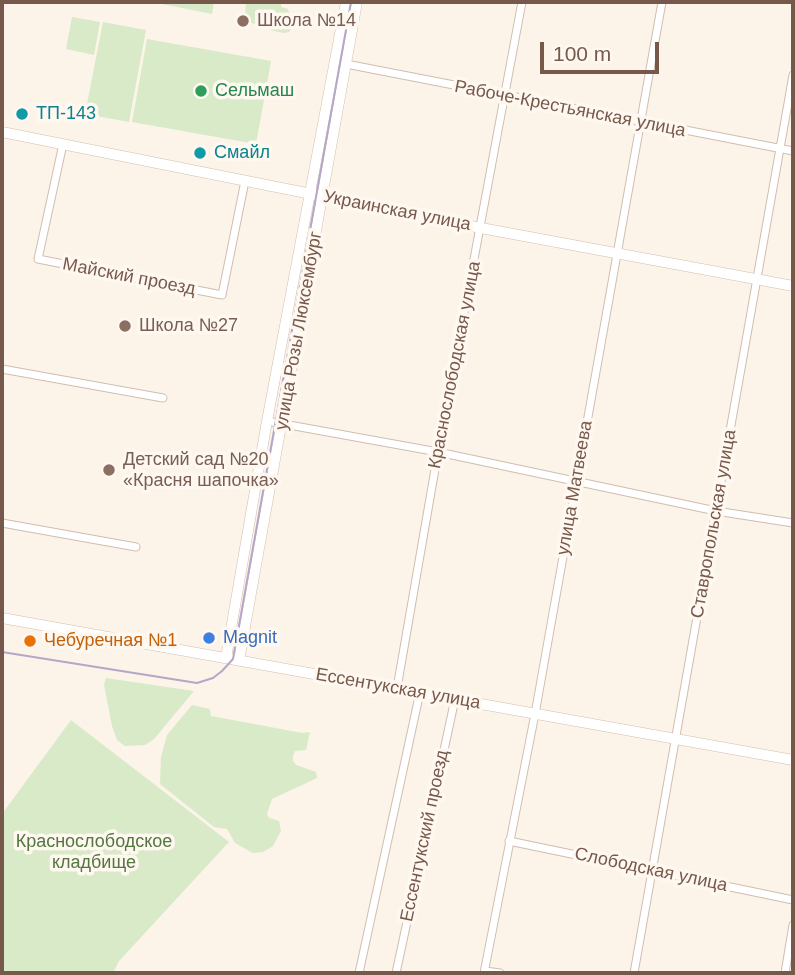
<!DOCTYPE html>
<html>
<head>
<meta charset="utf-8">
<style>
  body { margin:0 }
  #map { position:relative; width:795px; height:975px; overflow:hidden; background:#fcf4e9; font-family:Helvetica,sans-serif }
  canvas { display:block }
  .frame { position:absolute; inset:0; border:4px solid #77594c; pointer-events:none }
  .scale { position:absolute; left:540px; top:42px; width:119px; height:32px; box-sizing:border-box; border:4px solid #77594c; border-top:0; padding-left:9px; font-size:21px; line-height:24px; white-space:nowrap; color:#77594c; -webkit-text-stroke:5px #fff8f0; paint-order:stroke }
</style>
</head>
<body>
<div id="map">
<canvas width="795" height="975"></canvas>
<div class="frame"></div>
<div class="scale">100 m</div>
</div>
<script>
const context = document.querySelector('canvas').getContext('2d');
context.lineJoin = 'round';
function paint(path, color) { context.fillStyle = color; context.fill(path, 'evenodd'); }
const toPath = rows => new Path2D(rows.map(r => 'M' + r).join(''));
function stroke(path, color, width, dash) { context.strokeStyle = color; context.lineWidth = width; context.lineCap = dash ? 'butt' : 'round'; context.setLineDash(dash || []); context.stroke(path); }
function label(font, color, halo, rows, align = 'center') {
  context.font = font + ' Helvetica,sans-serif'; context.lineWidth = 7; context.setLineDash([]); context.textBaseline = 'middle'; context.strokeStyle = halo; context.fillStyle = color; for (const [text, x, y, turn = 0] of rows) {
    context.save(); context.translate(x, y); context.rotate((+turn || 0) * Math.PI / 180); context.textAlign = isNaN(turn) ? turn : align; if (halo) context.strokeText(text, 0, 0); context.fillText(text, 0, 0); context.restore();
  }
}
paint(toPath([
  [152,2,214,2,212,14],
  [246,2,281,2,281,7,288,9,293,27,289,32,284,33,274,31,249,22,245,16],
  [72,17,100,22,94,55,66,49],
  [103,22,146,30,129,122,85,114],
  [147,39,271,61,256,144,132,122],
  [106,678,194,691,154,739,145,745,125,746,117,740,112,726,104,685],
  [192,705,210,709,211,716,302,733,310,732,306,750,295,751,293,756,293,761,296,765,316,772,317,778,272,799,267,814,269,818,279,821,281,831,273,846,263,852,253,853,235,843,227,829,214,827,160,784,161,757,167,735],
  [71,720,229,842,119,961,113,973,2,973,2,814]
]), '#d8eac7');
const street = toPath([
  [346,64,793,151],
  [63,144,38,259,222,295,245,181],
  [2,369,163,398],
  [267,421,438,452,716,511,793,523],
  [2,523,136,547],
  [397,688,438,452,522,2],
  [509,841,793,900],
  [485,971,500,973],
  [359,973,420,692],
  [396,973,455,699],
  [484,973,535,714,662,2],
  [634,973,793,75],
  [785,973,793,925]
]);
const secondary = toPath([
  [2,132,481,228,793,286],
  [2,618,793,760],
  [226,658,267,421,346,2],
  [239,660,357,2]
]);
stroke(street, '#d1bdb1', 9);
stroke(secondary, '#d4bdae', 11);
stroke(street, '#fff', 7);
stroke(secondary, '#fff', 10);
stroke(toPath([
  [2,652,197,683,213,678,222,671,233,659,351,2]
]), '#b6a6c7', 2);
for (const [x, y, r, color] of [
  [243,21,7,"#8d6e63"],
  [201,91,7,"#2e9e5b"],
  [22,114,7,"#0f9aa8"],
  [200,153,7,"#0f9aa8"],
  [125,326,7,"#8d6e63"],
  [109,470,7,"#8d6e63"],
  [209,638,7,"#3f7fe0"],
  [30,641,7,"#e8710a"]
]) { const dot = new Path2D(); dot.arc(x, y, r, 0, 2 * Math.PI); context.fillStyle = color; context.fill(dot); stroke(dot, '#fff8f0', 2.5); }
label('18px', '#785e54', '#fff8f0', [
  ["Школа №14",257,21],
  ["Школа №27",139,326],
  ["Детский сад №20",123,460],
  ["«Красня шапочка»",123,481]
], 'left');
label('18px', '#27864d', '#fff8f0', [
  ["Сельмаш",215,91]
], 'left');
label('18px', '#77594c', '#fff8f0', [
  ["Рабоче-Крестьянская улица",570,109,11],
  ["Украинская улица",397,211,11],
  ["Майский проезд",129,277,11],
  ["улица Розы Люксембург",299,331,-80],
  ["Краснослободская улица",455,365,-79],
  ["улица Матвеева",575,488,-80],
  ["Ставропольская улица",714,524,-80],
  ["Ессентукская улица",398,689,10],
  ["Ессентукский проезд",425,836,-78],
  ["Слободская улица",651,870,12]
]);
label('18px', '#0d838f', '#fff8f0', [
  ["ТП-143",36,114],
  ["Смайл",214,153]
], 'left');
label('18px', '#366cbe', '#fff8f0', [
  ["Magnit",223,638]
], 'left');
label('18px', '#c56008', '#fff8f0', [
  ["Чебуречная №1",44,641]
], 'left');
label('18px', '#547741', '#fff8f0', [
  ["Краснослободское",94,842],
  ["кладбище",94,863]
]);
</script>
</body>
</html>
